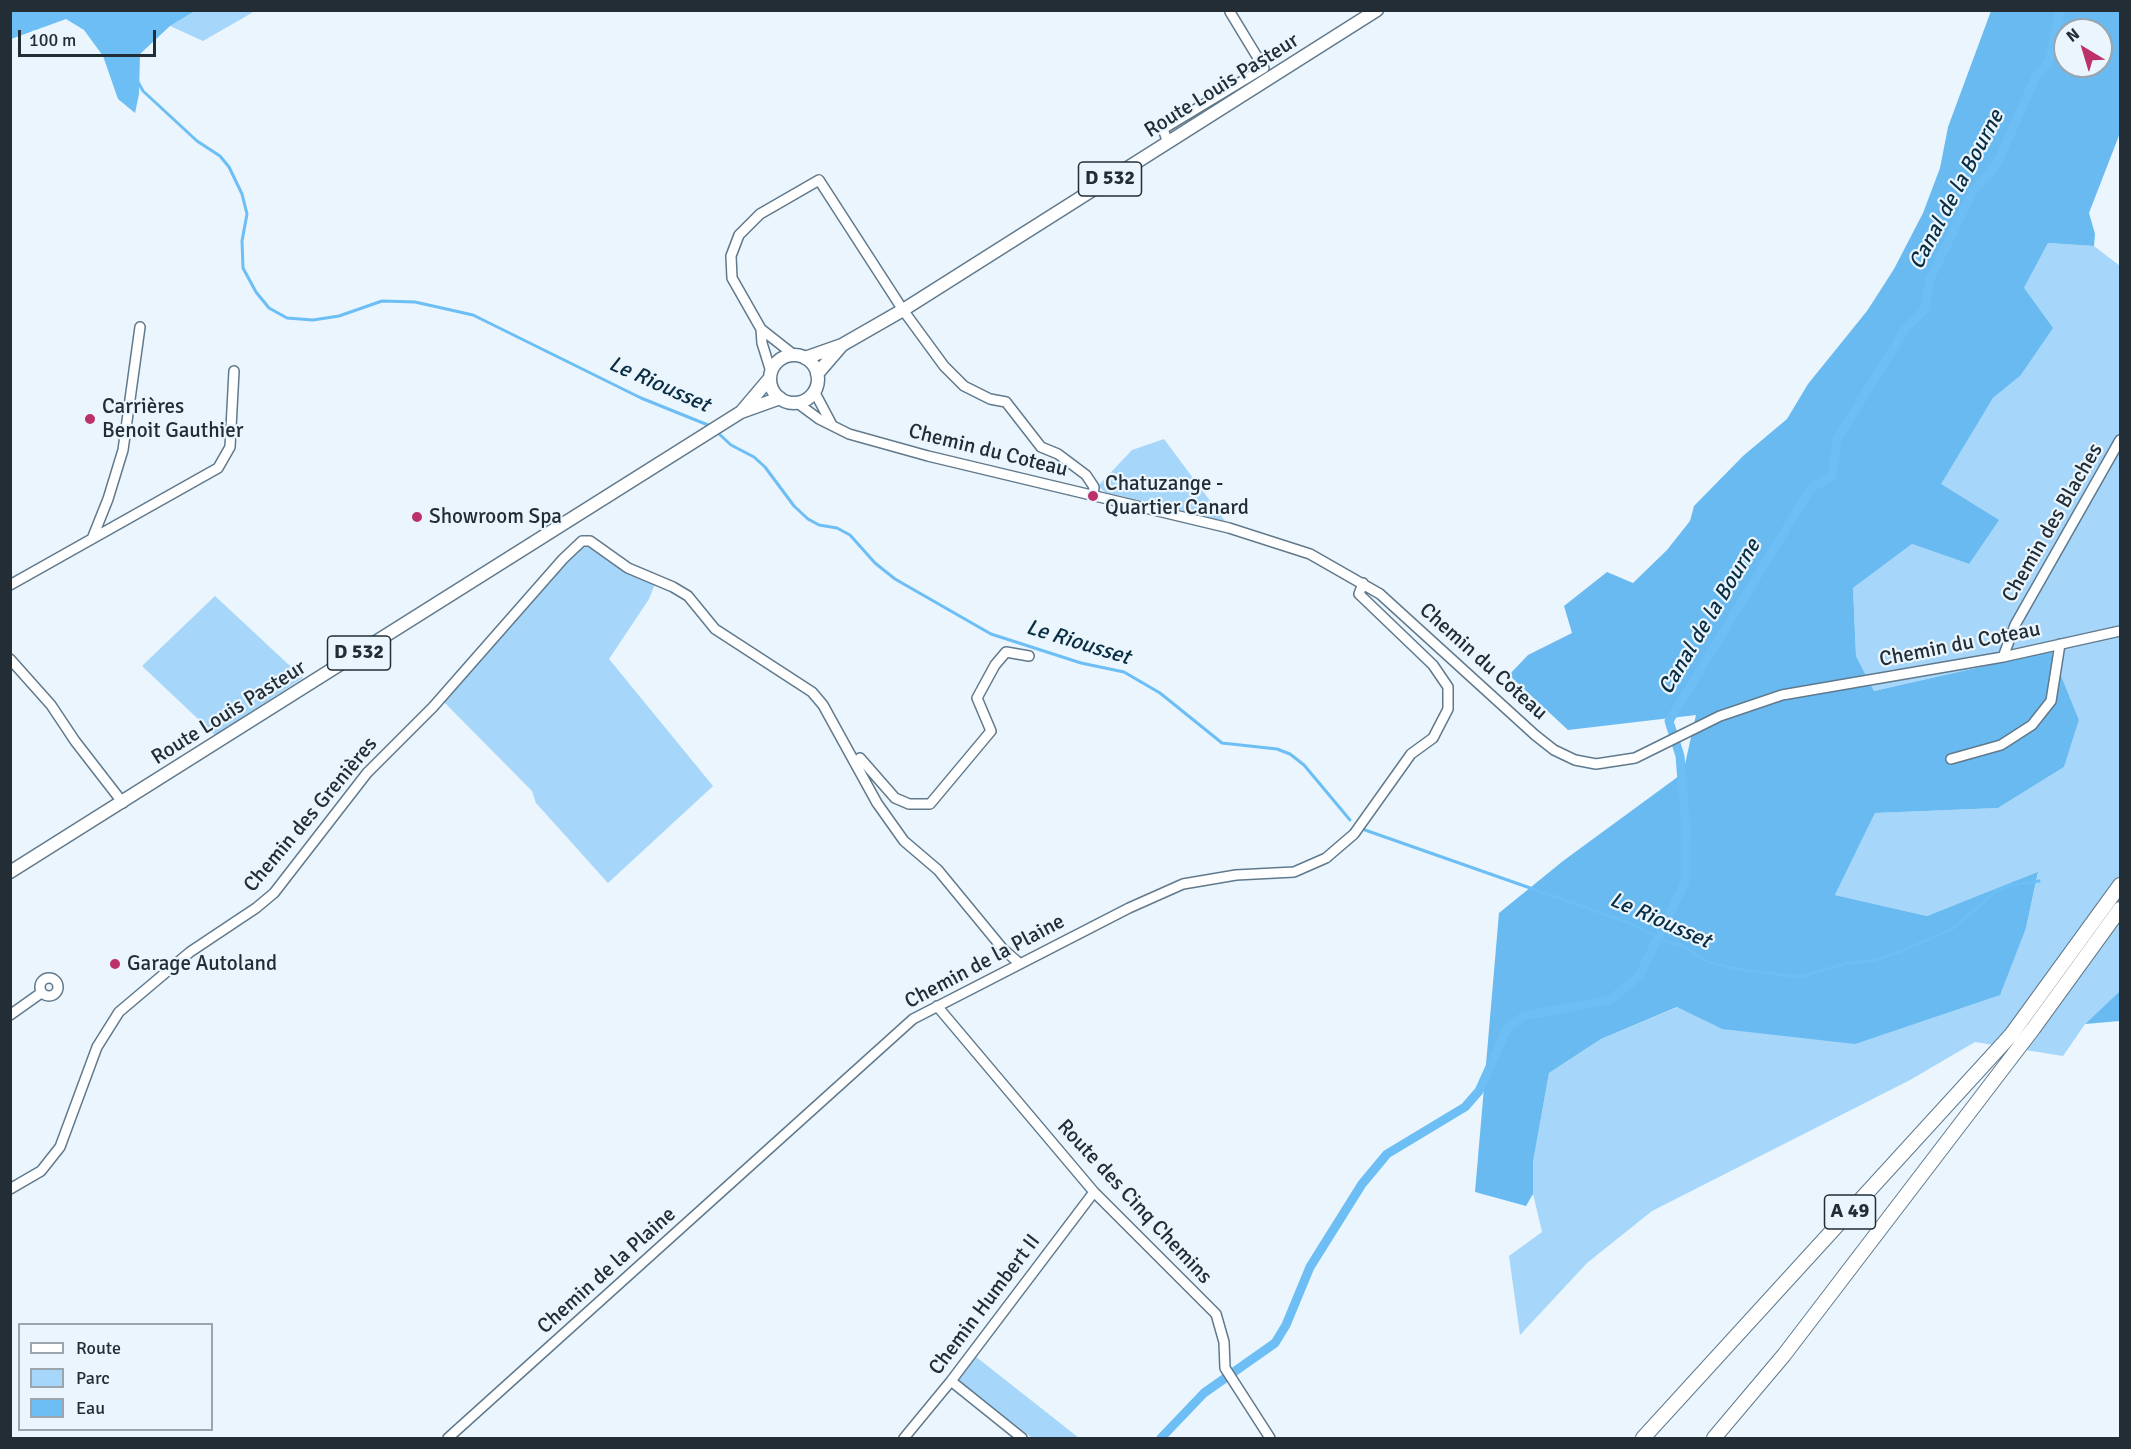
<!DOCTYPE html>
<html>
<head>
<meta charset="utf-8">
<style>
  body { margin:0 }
  #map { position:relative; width:2131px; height:1449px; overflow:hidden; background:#eaf5fd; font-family:Signika,sans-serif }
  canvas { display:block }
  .frame { position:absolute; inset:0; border:12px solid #222d35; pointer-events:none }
  .legend { position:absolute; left:18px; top:1323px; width:195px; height:108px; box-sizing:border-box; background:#eaf5fd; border:2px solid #9aa5ad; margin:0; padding:8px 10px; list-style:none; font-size:18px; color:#222d35 }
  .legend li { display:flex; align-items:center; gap:12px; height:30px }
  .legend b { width:30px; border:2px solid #9aa5ad }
  .north { position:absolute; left:2053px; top:18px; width:60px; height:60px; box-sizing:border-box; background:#eaf5fd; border:2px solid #9aa5ad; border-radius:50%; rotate:322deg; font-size:16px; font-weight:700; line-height:24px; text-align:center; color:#222d35 }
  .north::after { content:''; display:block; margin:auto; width:21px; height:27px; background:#bc3169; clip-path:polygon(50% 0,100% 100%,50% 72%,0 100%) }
  .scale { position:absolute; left:18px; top:30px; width:138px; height:27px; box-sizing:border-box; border:3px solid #222d35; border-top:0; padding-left:8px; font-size:18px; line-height:21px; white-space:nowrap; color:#222d35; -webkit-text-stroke:4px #eaf5fd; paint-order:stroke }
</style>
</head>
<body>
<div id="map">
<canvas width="2131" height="1449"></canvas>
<div class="frame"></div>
<ul class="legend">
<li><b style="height:8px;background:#fff"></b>Route</li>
<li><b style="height:16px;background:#a6d6f9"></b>Parc</li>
<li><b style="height:16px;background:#6cbef5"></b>Eau</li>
</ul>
<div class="north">N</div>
<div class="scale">100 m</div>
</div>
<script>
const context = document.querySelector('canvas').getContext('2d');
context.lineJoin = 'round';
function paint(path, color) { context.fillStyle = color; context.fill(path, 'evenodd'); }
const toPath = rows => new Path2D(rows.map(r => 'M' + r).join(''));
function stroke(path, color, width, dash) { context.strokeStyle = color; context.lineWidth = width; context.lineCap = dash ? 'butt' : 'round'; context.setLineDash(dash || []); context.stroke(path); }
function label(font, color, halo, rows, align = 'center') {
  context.font = font + ' Signika,sans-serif'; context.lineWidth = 4.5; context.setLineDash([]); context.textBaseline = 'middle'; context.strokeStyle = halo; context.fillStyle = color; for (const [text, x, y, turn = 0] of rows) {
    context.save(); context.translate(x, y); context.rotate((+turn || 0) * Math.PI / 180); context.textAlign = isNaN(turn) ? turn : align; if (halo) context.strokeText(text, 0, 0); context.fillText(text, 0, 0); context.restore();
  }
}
paint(toPath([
  [195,11,255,11,203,41,170,26],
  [2048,243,2094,246,2120,266,2120,991,2085,1024,2063,1056,1975,1042,1910,1080,1652,1211,1587,1263,1520,1335,1509,1256,1542,1232,1533,1194,1533,1162,1549,1073,1601,1039,1678,1007,1722,1029,2026,928,2038,873,1927,916,1835,895,1875,813,1998,808,2064,767,2079,720,2051,651,1874,691,1856,656,1853,588,1912,544,1969,564,1940,484,1993,398,2020,376,2024,288],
  [1164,439,1225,521,1105,492,1098,486,1132,450],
  [587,545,655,584,649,599,609,659,713,786,608,883,536,803,532,791,442,700,576,552],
  [215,596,303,678,215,735,142,666],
  [975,1356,1079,1438,1032,1438,957,1380]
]), '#a6d6f9');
paint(toPath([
  [1991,11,2120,11,2120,133,2089,213,2095,234,2094,246,2048,243,2024,288,2053,328,2020,376,1993,398,1941,484,1999,520,1969,564,1912,544,1853,588,1856,656,1874,691,2051,651,2079,720,2064,767,1998,808,1875,813,1835,895,1927,916,2038,872,2026,928,2000,995,1855,1044,1722,1029,1677,1007,1601,1039,1549,1073,1533,1162,1533,1194,1526,1206,1475,1192,1499,913,1563,861,1683,773,1696,715,1568,730,1509,675,1528,655,1572,633,1564,606,1607,572,1633,583,1667,550,1690,521,1694,506,1743,456,1787,419,1808,384,1867,311,1894,269,1923,213,1940,168,1948,127],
  [2065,30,2101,30,2101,66,2065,66],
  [2120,991,2120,1021,2085,1024]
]), '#68baf1');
paint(toPath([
  [11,10,195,10,195,11,170,26,140,54,139,94,135,113,118,99,103,56,84,30,66,19,11,39]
]), '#6cbef5');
stroke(toPath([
  [138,82,143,91,197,141,220,156,229,167,242,194,247,214,242,241,243,268,256,292,269,308,287,318,313,320,339,316,382,301,415,302,473,315,641,398,713,427],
  [717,432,731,445,754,457,765,467,794,506,808,519,819,525,837,528,850,535,875,563,895,579,991,634,1081,663,1124,672,1160,693,1222,743,1277,749,1290,754,1304,765,1350,820],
  [1365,830,1627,922,1667,942,1681,945,1708,962,1736,969,1800,977,1848,963,1872,961,1902,951,1952,929,1996,891,2008,886,2039,881]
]), '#6cbef5', 3);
stroke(toPath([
  [1161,1438,1204,1393,1275,1343,1286,1325,1310,1267,1362,1184,1387,1154,1465,1107,1479,1091,1508,1027,1524,1016,1610,1000,1639,976,1685,882,1686,830,1680,756,1669,721,1811,488,1832,476,1837,439,1906,328,1925,309,1930,279,1972,193,1997,164,2037,74,2048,64,2060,10]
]), '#6cbef5', 9);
const minor = toPath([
  [1168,143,1163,129,1264,68,1230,12],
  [761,329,794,355],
  [771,372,762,343,761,329,732,278,731,256,739,235,760,214,819,180,903,310,944,366,964,386,990,399,1006,402,1041,447,1058,454,1086,475,1094,487,1093,496],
  [814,391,831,423],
  [796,402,819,419,849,434,928,456,1229,528,1310,554,1380,594,1535,735,1554,750,1575,760,1596,764,1635,758,1720,716,1782,695,2003,657,2120,631],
  [92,539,108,499,123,450,140,327],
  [10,585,218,468,230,447,234,371],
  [2003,657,2015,625,2120,440],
  [10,659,51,705,75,741,123,803],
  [860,758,895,798,909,804,930,804,991,731,977,698,995,665,1006,652,1029,656],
  [1951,759,2001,745,2032,725,2051,701,2060,644],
  '40 987a9 9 0 1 1 18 0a9 9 0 1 1-18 0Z',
  [937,1006,1094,1192,1216,1314,1224,1342,1225,1368,1270,1438],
  [10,1015,41,993],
  [10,1189,41,1171,60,1147,97,1047,119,1012,190,952,256,908,274,893,367,773,433,707,563,559,582,541,590,541,628,568,673,587,688,596,715,629,812,692,823,705,877,803,904,841,938,870,1003,949,1019,963],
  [951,1381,1022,1438],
  [448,1438,913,1019,1129,908,1183,884,1236,875,1294,872,1326,858,1354,834,1411,754,1433,738,1448,709,1448,687,1433,665,1359,594,1363,583],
  [904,1438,951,1381,1094,1192]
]);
const major = toPath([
  '770 379a24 24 0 1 1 48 0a24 24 0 1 1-48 0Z',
  [805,358,842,345,903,310,1377,10],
  [817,374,842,345],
  [742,411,770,378],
  [10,872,741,412,780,398]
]);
const highway = toPath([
  [1643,1438,2011,1035,2120,885],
  [1714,1438,1784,1355,2033,1029,2120,909]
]);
stroke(minor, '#60798c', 12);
stroke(major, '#60798c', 15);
stroke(highway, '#60798c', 16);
stroke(minor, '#fff', 9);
stroke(major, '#fff', 12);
stroke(highway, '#fff', 14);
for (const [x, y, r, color] of [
  [90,419,6,"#bc3169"],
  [1093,496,6,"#bc3169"],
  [417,517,6,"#bc3169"],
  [115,964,6,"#bc3169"]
]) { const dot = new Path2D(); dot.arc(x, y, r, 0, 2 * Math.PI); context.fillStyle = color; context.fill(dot); stroke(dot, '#eaf5fd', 2); }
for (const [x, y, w] of [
  [1110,179,63],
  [359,653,63],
  [1850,1212,51]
]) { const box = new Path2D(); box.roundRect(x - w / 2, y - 17, w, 34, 4.5); context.fillStyle = '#eaf5fd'; context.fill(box); stroke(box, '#222d35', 1.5); }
label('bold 20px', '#222d35', null, [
  ["D 532",1110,179],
  ["D 532",359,653],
  ["A 49",1850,1212]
]);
label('21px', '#222d35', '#eaf5fd', [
  ["Route Louis Pasteur",1222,86,-32],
  ["Chemin du Coteau",988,451,14],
  ["Chemin des Blaches",2053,523,-60],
  ["Chemin du Coteau",1960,645,-11],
  ["Chemin du Coteau",1483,662,42],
  ["Route Louis Pasteur",229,713,-32],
  ["Chemin des Grenières",311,815,-50],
  ["Chemin de la Plaine",985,962,-28],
  ["Route des Cinq Chemins",1134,1202,47],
  ["Chemin de la Plaine",607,1271,-42],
  ["Chemin Humbert II",985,1305,-53]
]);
label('21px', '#222d35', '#eaf5fd', [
  ["Carrières",102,407],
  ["Benoit Gauthier",102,431],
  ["Chatuzange -",1105,484],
  ["Quartier Canard",1105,508],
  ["Showroom Spa",429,517],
  ["Garage Autoland",127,964]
], 'left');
label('italic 22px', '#092e44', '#eaf5fd', [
  ["Canal de la Bourne",1957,190,-62],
  ["Le Riousset",659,385,24],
  ["Canal de la Bourne",1710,617,-59],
  ["Le Riousset",1078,643,17],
  ["Le Riousset",1660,921,24]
]);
</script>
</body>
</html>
